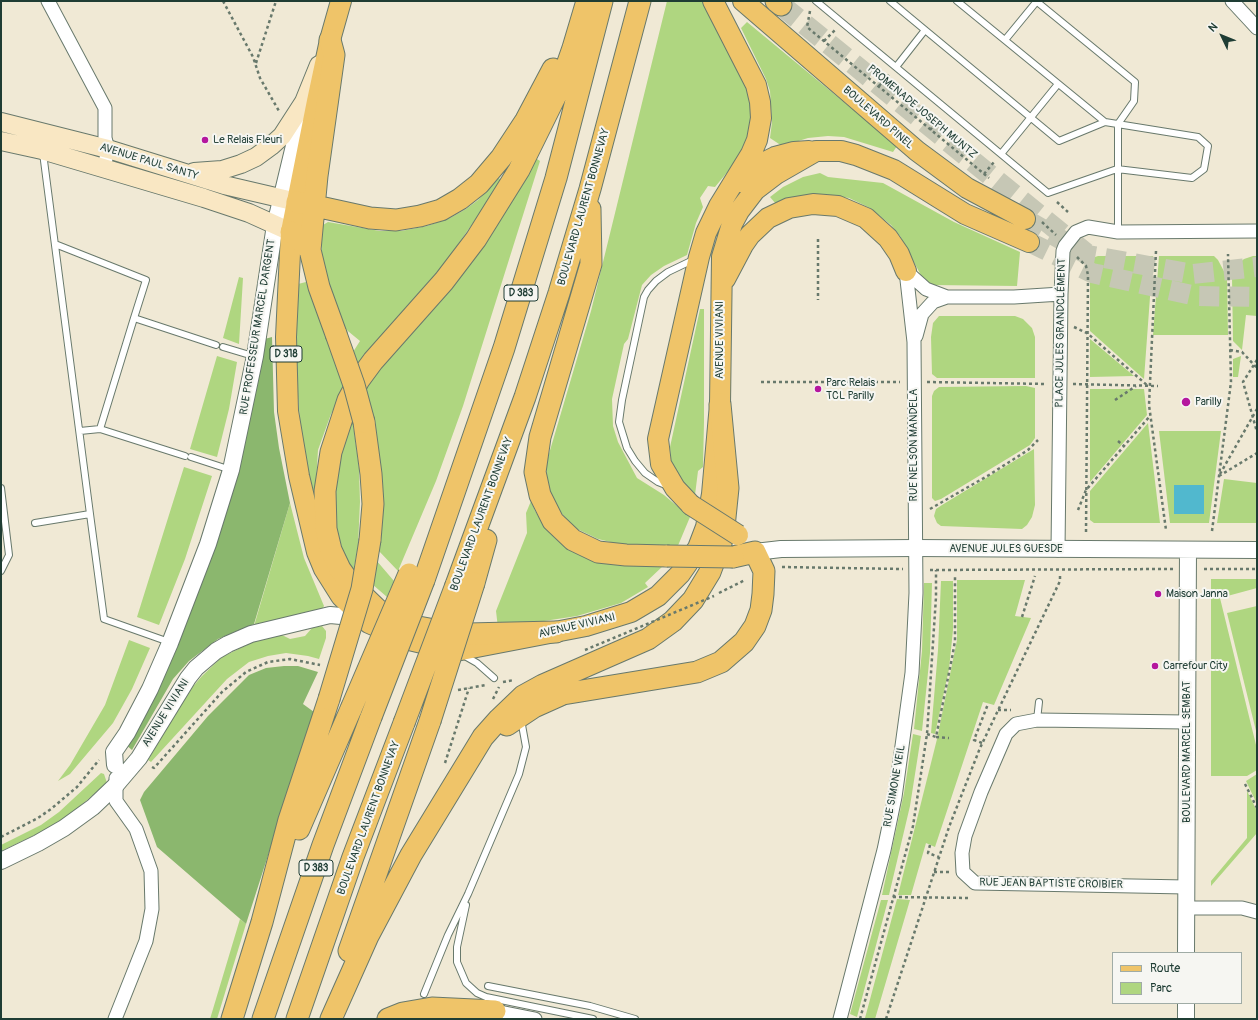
<!DOCTYPE html>
<html>
<head>
<meta charset="utf-8">
<style>
  body { margin:0 }
  #map { position:relative; width:1258px; height:1020px; overflow:hidden; background:#f0e9d5; font-family:Pangolin,sans-serif }
  canvas { display:block }
  .frame { position:absolute; inset:0; border:2px solid #1f3d34; pointer-events:none }
  .legend { position:absolute; left:1112px; top:952px; width:130px; height:52px; box-sizing:border-box; background:#f6f6f2; border:1px solid #a0aca6; margin:0; padding:5px 7px; list-style:none; font-size:12px; color:#1f3d34 }
  .legend li { display:flex; align-items:center; gap:8px; height:20px }
  .legend b { width:20px; border:1px solid #a0aca6 }
  .north { position:absolute; left:1202px; top:16px; width:40px; height:40px; -webkit-text-stroke:3px #f6f6f2; paint-order:stroke; rotate:313deg; font-size:11px; font-weight:700; line-height:16px; text-align:center; color:#1f3d34 }
  .north::after { content:''; display:block; margin:auto; width:14px; height:18px; background:#1f3d34; clip-path:polygon(50% 0,100% 100%,50% 72%,0 100%) }
</style>
</head>
<body>
<div id="map">
<canvas width="1258" height="1020"></canvas>
<div class="frame"></div>
<ul class="legend">
<li><b style="height:5px;background:#efc469"></b>Route</li>
<li><b style="height:11px;background:#afd680"></b>Parc</li>
</ul>
<div class="north">N</div>
</div>
<script>
const context = document.querySelector('canvas').getContext('2d');
context.lineJoin = 'round';
function paint(path, color) { context.fillStyle = color; context.fill(path, 'evenodd'); }
const toPath = rows => new Path2D(rows.map(r => 'M' + r).join(''));
function stroke(path, color, width, dash) { context.strokeStyle = color; context.lineWidth = width; context.lineCap = dash ? 'butt' : 'round'; context.setLineDash(dash || []); context.stroke(path); }
function label(font, color, halo, rows, align = 'center') {
  context.font = font + ' Pangolin,sans-serif'; context.lineWidth = 4; context.setLineDash([]); context.textBaseline = 'middle'; context.strokeStyle = halo; context.fillStyle = color; for (const [text, x, y, turn = 0] of rows) {
    context.save(); context.translate(x, y); context.rotate((+turn || 0) * Math.PI / 180); context.textAlign = isNaN(turn) ? turn : align; if (halo) context.strokeText(text, 0, 0); context.fillText(text, 0, 0); context.restore();
  }
}
paint(toPath([
  [667,1,703,1,747,87,752,114,748,143,734,164,715,187,708,186,700,198,703,207,696,223,687,255,664,266,651,275,642,285,628,339,624,344,612,399,613,426,618,442,637,478,664,495,690,517,677,548,627,546,598,539,573,527,554,504,547,486,546,464,591,311],
  [747,22,897,146,893,152,844,137,828,136,808,138,782,146,770,138,772,122,770,91,766,79,741,28],
  [537,159,540,161,463,406,436,481,398,571,378,550,382,480,375,422,365,384,533,160],
  [820,173,828,177,883,183,954,222,1020,252,1017,286,932,285,923,279,900,236,891,225,870,208,849,198,829,195,817,194,776,204,770,197,783,187,803,177],
  [499,178,501,180,491,197,445,263,358,363,353,352,360,341,343,327,333,306,322,255,321,238,323,225,328,222,380,231,401,231,427,226,450,218,466,209,478,200],
  [1098,256,1153,256,1144,379,1090,331,1090,266,1092,258],
  [1159,256,1214,256,1218,260,1227,277,1228,335,1153,335],
  [1253,256,1257,256,1257,316,1246,315,1242,350,1233,341,1232,277,1238,264,1244,259],
  [239,277,243,278,239,344,223,338],
  [306,282,345,387,331,414,318,450,315,499,313,499,302,447,294,346,298,284],
  [700,309,704,309,704,422,703,467,698,471,695,495,687,490,671,463,670,447],
  [939,316,1015,316,1023,319,1032,328,1035,337,1035,378,937,378,932,374,931,337,933,323],
  [1090,339,1134,376,1090,377],
  [217,356,237,362,229,409,217,457,190,449],
  [1241,356,1238,377,1233,377,1233,359],
  [1026,386,1035,388,1035,438,1030,445,941,499,935,501,932,498,932,396,934,391,939,387],
  [1090,389,1144,389,1147,415,1090,482],
  [351,409,359,468,360,502,358,546,352,578,341,556,330,503],
  [1148,423,1160,523,1094,523,1090,520,1090,491],
  [1159,431,1221,431,1209,523,1170,523],
  [1034,449,1035,505,1032,517,1027,525,1022,529,941,526,937,523,934,516,936,509,942,505],
  [184,467,212,476,185,559,159,625,137,617],
  [1224,479,1257,483,1257,523,1217,523],
  [531,501,535,511,547,530,558,541,575,552,663,566,645,583,648,587,621,603,577,616,498,628,496,611,527,533,526,513],
  [290,503,304,558,324,606,321,611,254,626],
  [376,560,394,581,387,597,372,584],
  [1211,579,1257,579,1257,588,1220,598,1257,749,1257,770,1247,776,1211,776],
  [957,580,1025,580,1015,616,1031,618,994,705,983,702,935,847,926,843,911,895,898,895,937,739,957,640],
  [941,581,953,581,953,630,949,669,935,734,931,733,938,650],
  [924,583,932,583,930,653,922,731,914,729,922,651],
  [1257,606,1257,735,1227,613],
  [322,626,326,631,326,638,319,659,308,656,286,653,268,656,249,662,227,679,151,762,148,760,190,690,202,676,222,657,253,642,282,635,290,639,305,636,312,628],
  [129,640,150,648,132,689,113,723,70,774,58,781,70,765,105,705],
  [913,734,921,736,910,806,889,895,882,895,904,793],
  [101,773,104,774,107,783,72,813,56,825,1,851,1,845,41,825,59,812],
  [1257,774,1257,804,1246,781],
  [1247,791,1257,811,1257,833,1211,886,1211,881,1247,838],
  [897,899,910,900,875,1019,869,1019,865,1018],
  [881,900,888,900,857,1017,850,1014],
  [240,919,246,924,217,1019,210,1019]
]), '#afd680');
paint(toPath([
  [272,337,274,412,279,448,290,503,254,624,218,639,189,661,173,679,132,750,125,744,174,645,261,340],
  [284,666,298,666,318,672,303,704,314,712,246,924,157,847,140,800,144,792,208,716,249,675,266,668]
]), '#8bb76e');
paint(toPath([
  [1174,485,1204,485,1204,514,1174,514]
]), '#51b8ce');
stroke(toPath([
  [1025,219,1088,255,1193,274,1257,267],
  [1029,242,1092,273,1196,296,1257,297]
]), '#c6c7b5', 20, [20, 10]);
stroke(toPath([
  [781,5,1088,255]
]), '#c6c7b5', 21, [21, 10]);
const service = toPath([
  [816,1,1048,193,1117,169,1192,178,1204,169,1208,146,1198,137,1105,122,957,1],
  [890,1,1059,141,1105,122],
  [1036,1,1135,82,1134,101,1118,124,1118,232],
  [1005,40,1037,1],
  [896,67,925,30],
  [43,153,90,514],
  [1001,154,1058,84],
  [55,244,146,280,134,318,216,345],
  [223,347,253,356],
  [100,429,185,456],
  [80,431,100,429,134,318],
  [191,457,231,470],
  [668,486,658,482,645,473,635,461,627,448,619,422,622,400,644,297,648,290,656,281,668,272,695,259],
  [1,488,9,555,1,571],
  [35,523,90,514,104,619,169,642],
  [463,655,477,663,494,678],
  [1037,720,1039,702],
  [466,905,457,947,457,962,466,983,477,993,486,997,593,1019],
  [488,986,590,1006,635,1019],
  [424,994,448,935,468,894,519,774,526,747,522,725]
]);
const minor = toPath([
  [48,1,105,108,105,138,108,149,104,168],
  [1232,1,1257,28],
  [906,271,926,289,947,297],
  [916,336,922,314,933,302,947,297,1014,297,1061,294],
  [1058,550,1061,294,1063,251,1065,246,1076,232,1088,227,1118,232,1257,231],
  [1186,887,975,883,963,872,962,853,965,836,981,792,1006,734,1016,724,1037,720,1186,722],
  [1186,908,1242,908,1257,912],
  [495,1011,535,1019],
  [115,1019,146,941,152,909,151,871,136,829,116,801,116,778],
  [840,1019,884,850,895,797,912,673,916,593,914,342,906,271]
]);
const tertiary = toPath([
  [755,552,781,549,915,548,1257,550],
  [115,765,114,752,127,733,150,689,170,643,208,544,231,470,255,356,275,225,303,108],
  [1,861,38,843,64,828,93,807,116,785,139,758,188,678,196,668,216,651,228,644,251,634,330,615,341,616,365,622],
  [1186,953,1188,550],
  [1186,1019,1186,1003]
]);
const secondary = toPath([
  [1,122,108,149,224,185,297,202],
  [1,141,42,150,204,198,249,213,291,232],
  [194,172,222,170,241,164,256,157,271,146,282,136,304,102,319,65]
]);
const primary = toPath([
  [341,1,330,40,317,101,291,232,286,337,288,411,299,476,317,552,324,569,341,596,369,623,405,639,456,651,586,626,631,612,658,596,680,574,698,548,706,527,712,494,720,404,722,257,732,224,739,211,755,190,776,174,816,151,841,151,856,155,894,170,965,214,1029,242],
  [743,1,917,151,967,188,1025,219],
  [740,182,763,163,775,157,794,152,809,151],
  [725,279,743,245,750,235,768,218,789,208,813,204,838,206,866,218,888,238,899,254,906,271],
  [691,505,675,488,661,464,658,439,699,257,706,233,719,206,751,154,757,140,761,118,760,102,756,85,713,1]
]);
const trunk = toPath([
  [776,1,781,5],
  [297,202,370,218,396,220,420,216,441,210,460,199,479,184,501,158,526,120,553,69],
  [590,209,591,264,540,437,535,472,540,495,553,521,573,540,598,552,626,555,667,556],
  [291,232,310,250,319,287,336,334],
  [310,250,317,176,334,55,330,40],
  [364,422,371,474,373,504,370,540],
  [424,580,504,348,556,178,602,1],
  [474,583,486,540],
  [456,585,525,397,559,293,590,189,640,1],
  [556,632,467,634,440,631,413,626,378,610,350,583,340,569,331,550,326,529,325,491,331,452,348,400,359,380,373,361,444,281,476,239,519,170,558,91,573,48,587,1],
  [507,725,534,707,563,694,697,672,721,662,744,642,755,626,761,610,763,594,764,571,755,552,733,557],
  [299,829,351,709],
  [349,951,430,721],
  [232,1019,262,922,289,820,329,699],
  [263,1019,323,845,371,717],
  [297,1019,353,857,404,723],
  [331,1019,368,936,411,855,483,737,499,719,523,696,543,685,648,639,673,621,693,600,710,572,723,537,728,488,720,404],
  [388,1019,403,1013,432,1008,495,1011]
]);
stroke(service, '#68796c', 8);
stroke(minor, '#68796c', 15);
stroke(tertiary, '#68796c', 18);
stroke(secondary, '#68796c', 20);
stroke(primary, '#68796c', 22);
stroke(trunk, '#68796c', 23);
stroke(toPath([
  [223,1,253,57,260,78,279,111],
  [810,11,807,27,989,178],
  [824,41,835,30],
  [256,63,276,1],
  [879,86,889,75],
  [930,130,940,118],
  [984,174,994,162],
  [1057,202,1068,212],
  [1042,222,1056,235],
  [818,239,818,300],
  [1156,251,1149,405,1166,530],
  [1077,257,1086,266,1088,275,1086,534],
  [1074,327,1087,333,1148,386],
  [1230,350,1242,352,1257,368],
  [1257,360,1243,382,1257,432],
  [761,382,900,382],
  [927,382,1046,384],
  [1073,384,1158,386],
  [1115,400,1136,386],
  [1118,441,1124,446],
  [1220,474,1257,409],
  [1219,476,1257,453],
  [930,509,989,475,1028,450,1038,440],
  [1078,510,1086,490,1150,416],
  [1212,531,1231,382,1228,254],
  [782,567,903,569],
  [1204,569,1257,569],
  [930,570,1173,569],
  [719,593,745,580],
  [1022,617,1035,576],
  [503,682,514,680],
  [458,690,486,685],
  [493,699,499,687],
  [998,710,1011,710],
  [927,734,936,737,952,658,955,641,955,576],
  [936,737,949,738],
  [982,743,974,740,988,704],
  [445,763,469,688],
  [152,767,154,768,222,692,246,672,268,662,290,659,320,665],
  [1245,784,1257,808],
  [1,837,38,818,51,809,77,787,99,760],
  [930,845,928,853,939,857],
  [934,872,949,872],
  [893,897,971,898],
  [860,1019,913,826,927,734,936,597,936,570],
  [886,1019,949,827,980,748,1060,581,1060,576]
]), '#68796c', 2.5, [3, 3]);
stroke(service, '#fff', 6);
stroke(minor, '#fff', 13);
stroke(tertiary, '#fff', 16);
stroke(secondary, '#f9e7c3', 18);
stroke(primary, '#efc469', 20);
stroke(trunk, '#efc469', 21);
const primaryBridge = toPath([
  [691,505,738,535]
]);
const trunkBridge = toPath([
  [336,334,354,385,364,422],
  [667,556,733,557],
  [329,699,362,589,370,540],
  [351,709,409,574],
  [371,717,424,580],
  [430,721,474,583],
  [404,723,456,585]
]);
stroke(primaryBridge, '#68796c', 22, []);
stroke(trunkBridge, '#68796c', 23, []);
stroke(toPath([
  [585,650,714,596]
]), '#68796c', 2.5, [3, 3]);
stroke(primaryBridge, '#efc469', 20);
stroke(trunkBridge, '#efc469', 21);
for (const [x, y, r, color] of [
  [205,140,4,"#b5179e"],
  [818,389,4,"#b5179e"],
  [1186,402,5,"#b5179e"],
  [1158,594,4,"#b5179e"],
  [1155,666,4,"#b5179e"]
]) { const dot = new Path2D(); dot.arc(x, y, r, 0, 2 * Math.PI); context.fillStyle = color; context.fill(dot); stroke(dot, '#f6f6f2', 1.5); }
for (const [x, y, w] of [
  [521,293,34],
  [286,354,32],
  [316,868,34]
]) { const box = new Path2D(); box.roundRect(x - w / 2, y - 8, w, 16, 3); context.fillStyle = '#f6f6f2'; context.fill(box); stroke(box, '#1f3d34', 1); }
label('bold 10px', '#1f3d34', null, [
  ["D 383",521,293],
  ["D 318",286,354],
  ["D 383",316,868]
]);
label('11px', '#1f3d34', '#f6f6f2', [
  ["PROMENADE JOSEPH MUNTZ",922,112,40],
  ["BOULEVARD PINEL",878,118,41],
  ["AVENUE PAUL SANTY",149,162,17],
  ["BOULEVARD LAURENT BONNEVAY",584,207,-74],
  ["RUE PROFESSEUR MARCEL DARGENT",258,327,-81],
  ["PLACE JULES GRANDCLÉMENT",1061,333,-89],
  ["AVENUE VIVIANI",720,340,-90],
  ["RUE NELSON MANDELA",914,445,-90],
  ["BOULEVARD LAURENT BONNEVAY",482,514,-70],
  ["AVENUE JULES GUESDE",1006,549],
  ["AVENUE VIVIANI",577,626,-13],
  ["AVENUE VIVIANI",166,713,-58],
  ["BOULEVARD MARCEL SEMBAT",1187,752,-90],
  ["RUE SIMONE VEIL",895,786,-80],
  ["BOULEVARD LAURENT BONNEVAY",369,818,-70],
  ["RUE JEAN BAPTISTE CROIBIER",1051,884,1]
]);
label('11px', '#1f3d34', '#f6f6f2', [
  ["Le Relais Fleuri",213,140],
  ["Parc Relais",826,383],
  ["TCL Parilly",826,396],
  ["Parilly",1195,402],
  ["Maison Janna",1166,594],
  ["Carrefour City",1163,666]
], 'left');
</script>
</body>
</html>
